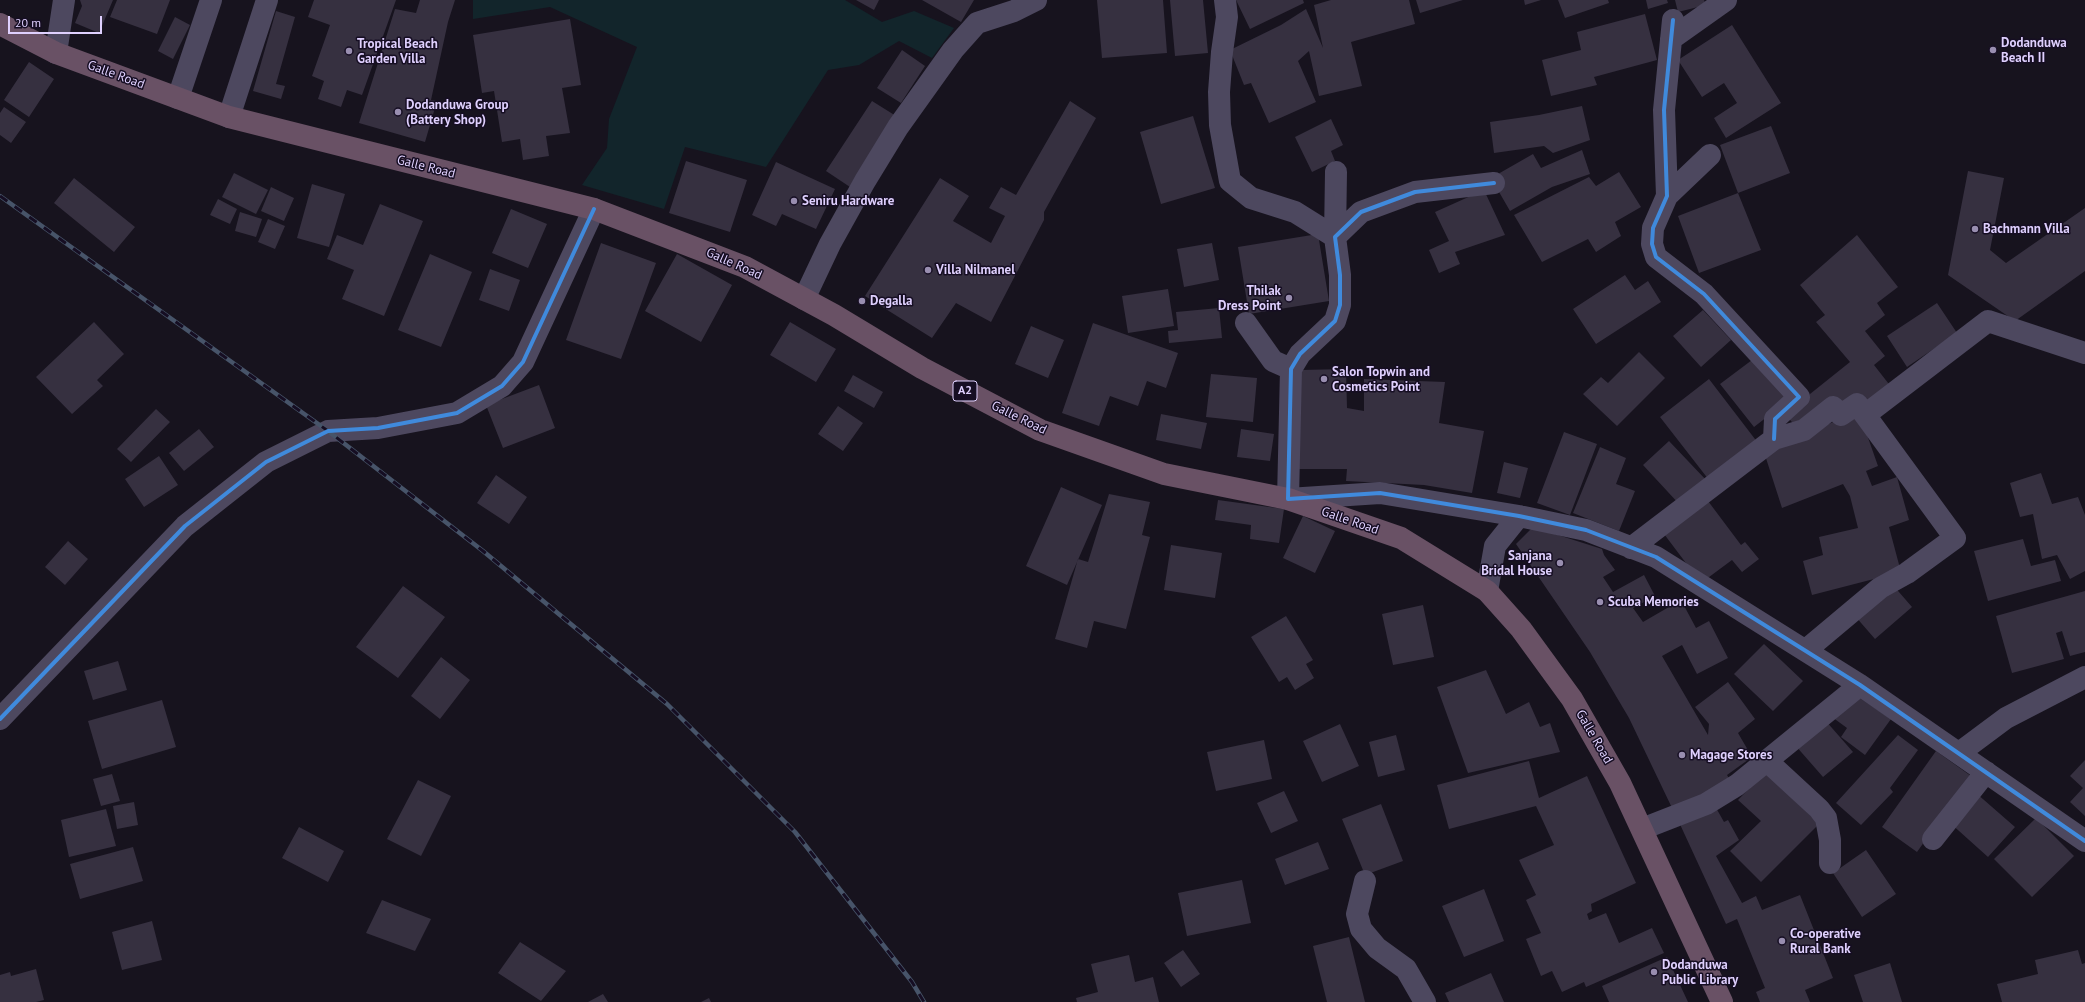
<!DOCTYPE html>
<html>
<head>
<meta charset="utf-8">
<style>
  body { margin:0 }
  #map { position:relative; width:2085px; height:1002px; overflow:hidden; background:#17131e; font-family:"PT Sans",sans-serif }
  canvas { display:block }
  .scale { position:absolute; left:8px; top:16px; width:94px; height:18px; box-sizing:border-box; border:2px solid #dfd0fe; border-top:0; padding-left:5px; font-size:12px; line-height:14px; white-space:nowrap; color:#dfd0fe; -webkit-text-stroke:3px #160e23; paint-order:stroke }
</style>
</head>
<body>
<div id="map">
<canvas width="2085" height="1002"></canvas>
<div class="scale">20 m</div>
</div>
<script>
const context = document.querySelector('canvas').getContext('2d');
context.lineJoin = 'round';
function paint(path, color) { context.fillStyle = color; context.fill(path, 'evenodd'); }
const toPath = rows => new Path2D(rows.map(r => 'M' + r).join(''));
function stroke(path, color, width, dash) { context.strokeStyle = color; context.lineWidth = width; context.lineCap = dash ? 'butt' : 'round'; context.setLineDash(dash || []); context.stroke(path); }
function label(font, color, halo, rows, align = 'center') {
  context.font = font + ' "PT Sans",sans-serif'; context.lineWidth = 3; context.setLineDash([]); context.textBaseline = 'middle'; context.strokeStyle = halo; context.fillStyle = color; for (const [text, x, y, turn = 0] of rows) {
    context.save(); context.translate(x, y); context.rotate((+turn || 0) * Math.PI / 180); context.textAlign = isNaN(turn) ? turn : align; if (halo) context.strokeText(text, 0, 0); context.fillText(text, 0, 0); context.restore();
  }
}
paint(toPath([
  [473,0,845,0,882,22,914,11,954,28,932,58,899,41,859,65,828,70,766,167,685,147,664,209,582,185,607,148,609,119,637,47,550,7,473,19]
]), '#12252b');
paint(toPath([
  [80,0,113,0,99,33,75,23,82,6],
  [117,0,170,0,157,34,110,17],
  [314,0,396,0,362,95,347,90,341,107,318,99,324,81,312,76,330,25,308,17],
  [420,0,455,0,448,22,431,100,437,101,425,142,359,123,395,9,416,13],
  [856,0,879,0,874,10],
  [922,0,974,0,961,22],
  [1097,0,1163,0,1167,53,1102,58],
  [1170,0,1203,0,1208,53,1175,56],
  [1236,0,1303,0,1304,3,1250,29],
  [1331,0,1409,0,1415,24,1351,42,1362,86,1319,96,1309,51,1298,61,1316,102,1269,123,1251,83,1244,85,1230,50,1281,25,1306,9,1323,48,1314,5],
  [1416,0,1463,0,1420,13],
  [1524,0,1541,0,1525,5],
  [1558,0,1608,0,1609,3,1565,18],
  [1646,0,1667,0,1668,3,1648,9],
  [1675,0,1704,0,1706,5,1678,12],
  [276,11,295,17,276,84,285,86,281,99,253,91],
  [1645,14,1657,60,1594,77,1597,85,1551,96,1542,60,1581,50,1577,32],
  [175,17,190,25,173,59,158,51],
  [570,19,581,85,562,88,570,133,546,136,549,156,523,160,520,139,502,142,494,91,482,93,473,35],
  [1732,25,1781,103,1726,138,1714,118,1737,103,1724,83,1702,97,1678,60],
  [902,50,925,66,901,103,877,88],
  [29,62,54,79,29,117,4,100],
  [872,101,896,116,850,187,826,171],
  [1070,101,1096,118,1044,212,1044,220,991,322,956,303,932,338,865,296,940,178,969,196,953,221,991,243,1005,216,989,208,1001,187,1016,195],
  [1582,106,1590,140,1553,153,1544,146,1494,153,1490,122,1539,115],
  [4,107,26,122,11,143,0,135,0,113],
  [1193,116,1215,188,1161,204,1140,132],
  [1331,119,1343,145,1331,151,1335,161,1312,172,1295,137],
  [1771,126,1790,173,1738,193,1720,145],
  [1582,150,1590,174,1552,187,1510,211,1491,178,1533,154,1541,168],
  [686,161,747,180,730,232,669,213],
  [776,162,835,189,816,229,782,214,776,226,752,215],
  [1968,171,2004,178,1990,250,2006,263,2085,208,2085,271,2015,321,1948,275],
  [1619,172,1641,207,1615,222,1621,236,1596,252,1588,239,1542,262,1514,215,1589,177,1596,186],
  [234,173,268,190,256,214,222,197],
  [74,178,135,227,114,252,54,203],
  [312,184,345,194,329,247,297,238],
  [271,187,294,198,284,221,261,211],
  [1484,190,1505,235,1455,252,1460,264,1439,273,1429,250,1449,241,1435,212],
  [1738,193,1761,250,1699,273,1678,216],
  [218,199,237,209,230,224,210,215],
  [380,204,423,221,384,316,342,299,354,270,327,259,337,235,363,245],
  [511,209,547,224,528,268,492,253],
  [240,212,262,219,256,237,235,231],
  [268,219,285,226,275,249,258,242],
  [1318,234,1329,301,1249,314,1238,247],
  [1857,235,1898,287,1877,303,1885,315,1865,331,1885,356,1874,365,1892,388,1868,407,1797,428,1785,414,1850,362,1816,322,1825,315,1800,285],
  [601,243,656,263,621,359,566,340],
  [1212,243,1219,280,1184,287,1177,249],
  [430,254,472,272,441,347,398,330],
  [677,254,732,285,701,342,645,311],
  [490,269,520,280,509,311,479,300],
  [1625,275,1635,290,1648,281,1661,302,1596,344,1573,309],
  [1168,289,1174,326,1128,333,1122,296],
  [1937,303,1957,333,1907,367,1887,336],
  [1219,308,1222,338,1169,343,1168,331,1178,330,1176,312],
  [1703,310,1731,340,1701,367,1673,336],
  [94,322,124,354,97,380,103,386,72,414,36,377],
  [790,322,836,349,816,382,770,355],
  [1093,323,1178,353,1166,388,1147,381,1138,406,1110,396,1099,426,1062,413],
  [1031,326,1064,340,1048,378,1015,364],
  [1639,352,1665,378,1617,426,1583,394,1601,377,1608,383],
  [1756,357,1790,399,1754,427,1720,384],
  [1346,369,1347,408,1364,411,1364,379,1445,382,1439,423,1484,431,1472,493,1424,485,1346,481,1347,469,1295,469,1301,370],
  [1211,374,1257,378,1253,422,1206,417],
  [853,375,883,392,874,408,844,391],
  [1709,379,1758,443,1709,480,1660,417],
  [539,385,555,428,503,448,486,405],
  [838,406,863,423,843,451,818,434],
  [156,409,170,422,131,462,117,449],
  [1859,412,1878,466,1866,471,1872,486,1897,477,1909,520,1889,527,1901,572,1812,595,1803,561,1823,555,1819,537,1858,528,1850,496,1843,484,1782,508,1764,452,1813,430],
  [1161,414,1207,423,1201,449,1156,440],
  [199,429,214,447,184,471,169,453],
  [1241,429,1274,434,1270,461,1237,457],
  [1564,432,1597,444,1570,515,1537,503],
  [1669,441,1707,481,1680,505,1643,465],
  [1600,447,1626,458,1616,484,1635,491,1619,531,1573,513],
  [159,456,178,485,144,507,125,479],
  [1504,462,1528,468,1520,498,1497,493],
  [2041,473,2052,504,2078,497,2085,515,2085,571,2070,579,2057,555,2042,559,2033,514,2020,517,2010,483],
  [496,475,527,497,509,524,477,503],
  [1061,487,1102,505,1067,585,1026,566],
  [1109,494,1150,502,1142,535,1150,537,1126,629,1094,621,1087,648,1055,639,1078,559,1088,562],
  [1705,497,1741,545,1745,542,1759,559,1742,572,1732,560,1701,583,1661,530],
  [1218,500,1284,509,1279,543,1250,539,1251,525,1215,520],
  [1303,516,1335,531,1315,573,1283,558],
  [1533,527,1602,549,1604,555,1615,570,1603,577,1613,592,1644,575,1655,596,1633,608,1643,622,1681,600,1696,628,1709,621,1728,658,1697,674,1682,645,1662,656,1708,735,1709,724,1695,707,1728,682,1755,719,1738,733,1752,757,1727,775,1730,780,1673,810,1629,718,1590,652,1516,544],
  [2023,539,2031,566,2055,560,2061,581,1988,601,1974,551],
  [68,541,88,559,65,585,45,567],
  [1171,545,1222,553,1215,598,1164,590],
  [1892,584,1912,607,1875,639,1855,616],
  [403,586,445,617,398,678,356,647],
  [2085,591,2085,652,2070,656,2062,631,2056,633,2064,659,2012,673,1996,616],
  [1423,605,1434,657,1393,665,1382,614],
  [1286,616,1313,660,1306,664,1314,678,1295,690,1287,677,1279,682,1251,637],
  [1764,644,1803,681,1773,711,1734,674],
  [441,657,470,680,440,719,411,696],
  [118,661,127,690,93,700,84,671],
  [1486,670,1506,714,1529,702,1540,727,1550,723,1560,752,1468,773,1437,687],
  [1852,693,1891,719,1865,755,1841,737,1847,728,1832,717],
  [162,700,176,747,102,769,88,721],
  [1825,720,1853,752,1823,777,1795,745],
  [1340,724,1359,766,1322,782,1303,741],
  [1396,735,1405,770,1378,777,1369,742],
  [1898,735,1918,750,1890,788,1893,792,1861,825,1836,803],
  [1264,740,1272,779,1216,791,1207,752],
  [1936,751,1971,776,1917,852,1882,827],
  [2085,760,2085,816,2070,802,2083,788,2070,776],
  [1529,761,1539,798,1587,776,1636,883,1591,904,1592,911,1587,914,1589,920,1606,913,1619,943,1652,928,1664,953,1586,987,1584,982,1562,992,1552,971,1541,976,1526,939,1541,933,1526,900,1536,895,1519,860,1554,845,1536,806,1449,829,1437,785],
  [1765,772,1819,824,1761,882,1730,851,1761,821,1738,800],
  [112,774,120,801,101,806,93,779],
  [418,780,451,796,421,856,387,839],
  [1284,791,1298,821,1271,833,1257,803],
  [1976,793,2015,827,1988,857,1949,822],
  [134,802,138,825,117,829,113,806],
  [1381,804,1403,861,1365,875,1342,819],
  [1715,806,1724,822,1728,820,1739,840,1716,856,1742,903,1756,896,1762,910,1800,895,1833,978,1805,990,1810,1002,1760,1002,1756,992,1765,988,1737,919,1726,924,1678,820],
  [106,809,116,846,69,857,61,820],
  [2036,818,2074,856,2032,897,1994,859],
  [299,827,344,851,328,882,282,858],
  [1318,842,1329,869,1285,885,1275,859],
  [133,847,143,881,80,899,70,864],
  [1866,850,1896,894,1862,917,1833,873],
  [1242,880,1251,923,1187,936,1178,893],
  [1484,889,1504,941,1464,957,1442,906],
  [382,900,431,919,415,951,366,933],
  [152,921,162,960,122,970,112,932],
  [1349,937,1365,1002,1327,1002,1313,946],
  [520,942,566,971,541,1001,498,973],
  [1183,950,1200,974,1181,987,1164,963],
  [2078,950,2082,964,2085,963,2085,1002,2002,1002,1997,984,2038,974,2035,960],
  [1129,955,1135,982,1153,977,1159,1002,1077,1002,1076,998,1098,992,1091,964],
  [1667,957,1688,1002,1609,1002,1602,986],
  [1890,963,1902,1002,1863,1002,1854,975],
  [36,969,44,1000,36,1002,0,1002,0,975,10,972,11,976],
  [1491,973,1504,1002,1449,1002,1445,993],
  [603,994,608,1002,588,1002],
  [709,998,711,1002,701,1002]
]), '#363040');
stroke(toPath([
  [1225,0,1227,17,1222,52,1219,92,1220,125,1230,181,1251,198,1295,212,1335,237],
  [1673,20,1664,110,1667,196,1653,228,1652,244,1656,257,1704,294,1799,397,1775,419,1774,439],
  [1671,39,1726,0],
  [56,53,64,0],
  [178,98,211,0],
  [229,117,267,0],
  [1494,183,1415,192,1361,212,1335,237,1340,275,1340,305,1335,321,1300,354,1291,369,1288,499,1380,493,1519,516,1586,530,1656,557,1860,685,2085,841],
  [1667,196,1710,155],
  [1335,237,1336,172],
  [804,299,830,244,865,181,898,127,953,50,977,23,1014,11,1036,0],
  [1246,323,1273,361,1291,369],
  [1865,415,1988,321,2085,353],
  [1631,548,1774,439,1804,430,1833,407,1841,415,1857,404,1955,538,1907,573,1880,588,1806,650],
  [1487,591,1495,546,1519,516],
  [0,719,185,526,266,462,328,431,378,428,457,413,502,386,523,362,594,209],
  [1959,753,2006,718,2085,677],
  [1767,761,1819,809,1826,818,1830,840,1830,863],
  [1642,829,1706,804,1737,785,1860,685],
  [1933,839,1986,772],
  [1365,881,1357,914,1361,929,1377,948,1406,969,1425,1002]
]), '#4d485f', 22);
stroke(toPath([
  [0,24,56,53,229,117,594,209,745,267,834,315,922,368,1040,430,1164,474,1288,499,1401,538,1487,591,1521,629,1572,699,1620,783,1722,1002]
]), '#695165', 22);
const rail = toPath([
  [0,196,328,431,483,551,667,704,795,832,912,982,924,1002]
]);
stroke(rail, '#475469', 4.5);
stroke(rail, '#160e23', 3, [9]);
stroke(toPath([
  [1673,20,1664,110,1667,196,1653,228,1652,244,1656,257,1704,294,1799,397,1775,419,1774,439],
  [1494,183,1415,192,1361,212,1335,237,1340,275,1340,305,1335,321,1300,354,1291,369,1288,499,1380,493,1519,516,1586,530,1656,557,1860,685,2085,841],
  [0,719,185,526,266,462,328,431,378,428,457,413,502,386,523,362,594,209]
]), '#408adc', 4);
for (const [x, y, r, color] of [
  [1993,50,4,"#998eb0"],
  [349,51,4,"#998eb0"],
  [398,112,4,"#998eb0"],
  [794,201,4,"#998eb0"],
  [1975,229,4,"#998eb0"],
  [928,270,4,"#998eb0"],
  [1289,298,4,"#998eb0"],
  [862,301,4,"#998eb0"],
  [1324,379,4,"#998eb0"],
  [1560,563,4,"#998eb0"],
  [1600,602,4,"#998eb0"],
  [1682,755,4,"#998eb0"],
  [1782,941,4,"#998eb0"],
  [1654,972,4,"#998eb0"]
]) { const dot = new Path2D(); dot.arc(x, y, r, 0, 2 * Math.PI); context.fillStyle = color; context.fill(dot); stroke(dot, '#160e23', 1.5); }
for (const [x, y, w] of [
  [965,391,24]
]) { const box = new Path2D(); box.roundRect(x - w / 2, y - 10, w, 20, 3); context.fillStyle = '#160e23'; context.fill(box); stroke(box, '#dfd0fe', 1); }
label('bold 12px', '#dfd0fe', null, [
  ["A2",965,391]
]);
label('bold 13px', '#dfd0fe', '#160e23', [
  ["Dodanduwa",2001,43],
  ["Beach II",2001,58],
  ["Tropical Beach",357,44],
  ["Garden Villa",357,59],
  ["Dodanduwa Group",406,105],
  ["(Battery Shop)",406,120],
  ["Seniru Hardware",802,201],
  ["Bachmann Villa",1983,229],
  ["Villa Nilmanel",936,270],
  ["Thilak",1281,291,"right"],
  ["Dress Point",1281,306,"right"],
  ["Degalla",870,301],
  ["Salon Topwin and",1332,372],
  ["Cosmetics Point",1332,387],
  ["Sanjana",1552,556,"right"],
  ["Bridal House",1552,571,"right"],
  ["Scuba Memories",1608,602],
  ["Magage Stores",1690,755],
  ["Co-operative",1790,934],
  ["Rural Bank",1790,949],
  ["Dodanduwa",1662,965],
  ["Public Library",1662,980]
], 'left');
label('13px', '#dfd0fe', '#160e23', [
  ["Galle Road",116,75,20],
  ["Galle Road",426,167,14],
  ["Galle Road",734,264,24],
  ["Galle Road",1019,418,26],
  ["Galle Road",1350,521,19],
  ["Galle Road",1594,737,60]
]);
</script>
</body>
</html>
